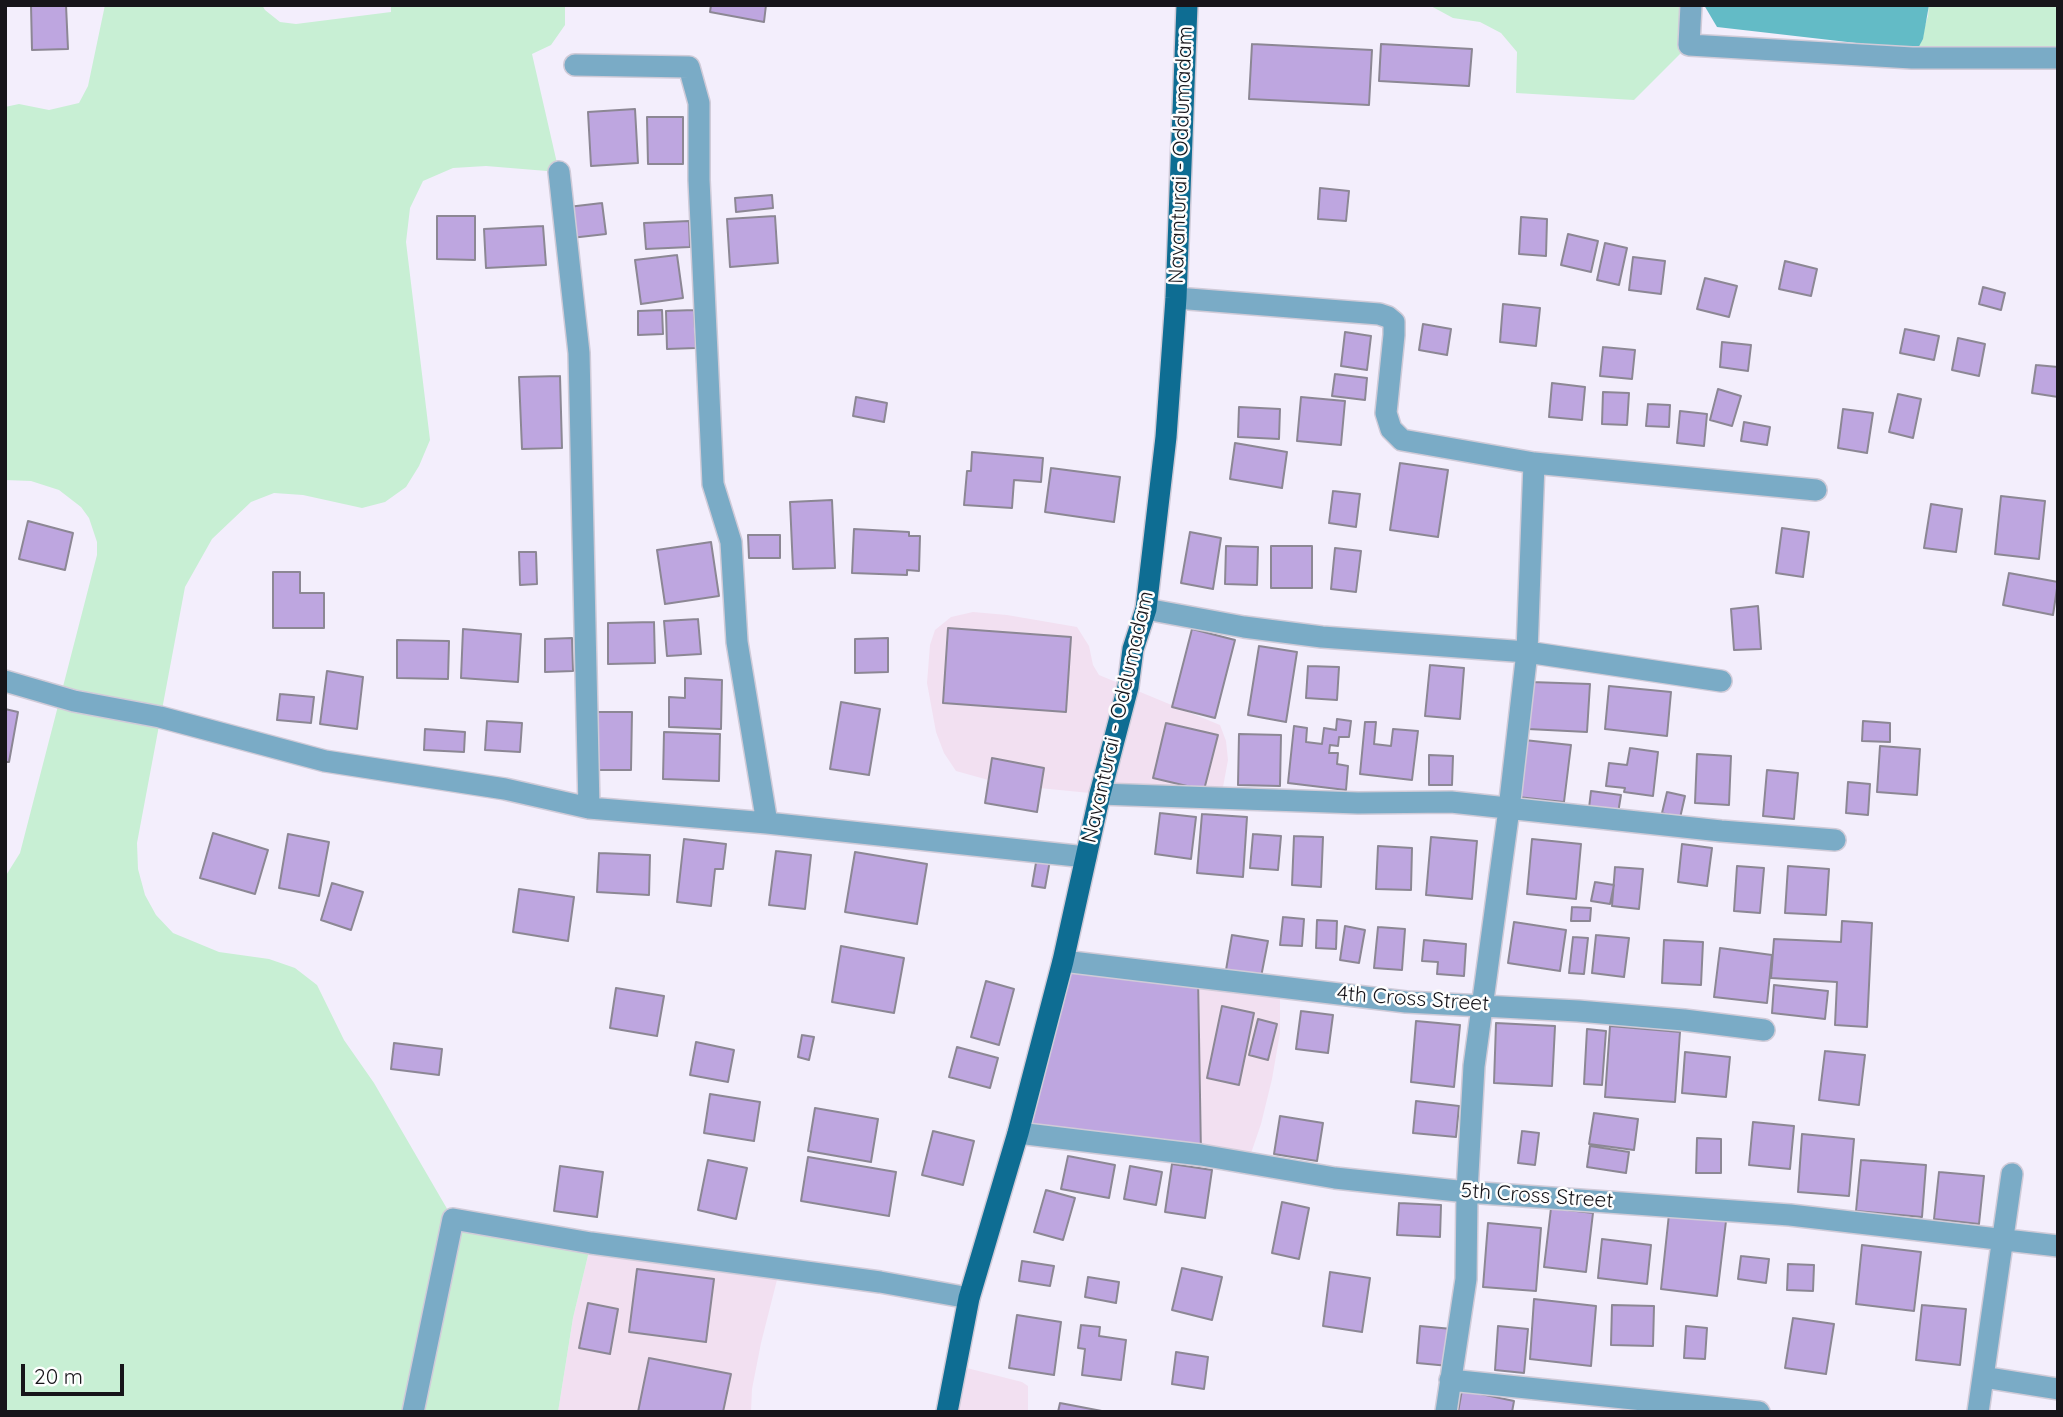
<!DOCTYPE html>
<html>
<head>
<meta charset="utf-8">
<style>
  body { margin:0 }
  #map { position:relative; width:2063px; height:1417px; overflow:hidden; background:#f3eefc; font-family:Quicksand,sans-serif }
  canvas { display:block }
  .frame { position:absolute; inset:0; border:7px solid #17151a; pointer-events:none }
  .scale { position:absolute; left:21px; top:1364px; width:103px; height:32px; box-sizing:border-box; border:4px solid #17151a; border-top:0; padding-left:9px; font-size:21px; line-height:24px; white-space:nowrap; color:#17151a; -webkit-text-stroke:5px #fefefe; paint-order:stroke }
</style>
</head>
<body>
<div id="map">
<canvas width="2063" height="1417"></canvas>
<div class="frame"></div>
<div class="scale">20 m</div>
</div>
<script>
const context = document.querySelector('canvas').getContext('2d');
context.lineJoin = 'round';
function paint(path, color) { context.fillStyle = color; context.fill(path, 'evenodd'); }
const toPath = rows => new Path2D(rows.map(r => 'M' + r).join(''));
function stroke(path, color, width, dash) { context.strokeStyle = color; context.lineWidth = width; context.lineCap = dash ? 'butt' : 'round'; context.setLineDash(dash || []); context.stroke(path); }
function label(font, color, halo, rows, align = 'center') {
  context.font = font + ' Quicksand,sans-serif'; context.lineWidth = 5; context.setLineDash([]); context.textBaseline = 'middle'; context.strokeStyle = halo; context.fillStyle = color; for (const [text, x, y, turn = 0] of rows) {
    context.save(); context.translate(x, y); context.rotate((+turn || 0) * Math.PI / 180); context.textAlign = isNaN(turn) ? turn : align; if (halo) context.strokeText(text, 0, 0); context.fillText(text, 0, 0); context.restore();
  }
}
paint(toPath([
  [973,612,1007,615,1077,627,1089,646,1093,665,1099,675,1220,725,1226,741,1228,760,1221,798,1100,794,1029,787,992,781,956,771,944,753,936,732,927,683,930,645,935,630,951,617],
  [1198,976,1280,987,1280,1033,1272,1079,1261,1124,1247,1165,1201,1155],
  [591,1243,780,1268,761,1343,752,1389,751,1412,558,1412,573,1318],
  [955,1365,1022,1382,1028,1386,1028,1412,947,1412]
]), '#f2e0f1');
paint(toPath([
  [105,5,262,5,265,10,280,22,296,24,391,12,391,5,565,5,565,25,551,45,532,54,559,172,486,166,453,168,423,181,410,208,406,242,430,440,419,466,406,487,385,502,362,508,303,495,274,493,251,502,212,539,185,587,137,843,138,869,145,895,156,915,173,933,219,952,269,959,295,968,317,985,344,1040,374,1083,453,1219,591,1243,573,1318,558,1412,5,1412,5,877,20,853,97,555,97,542,89,518,81,507,59,490,31,481,5,480,5,107,19,104,49,110,79,103,88,86],
  [1429,5,1691,5,1689,45,1634,100,1516,93,1517,52,1501,33,1480,22,1453,18],
  [1929,5,2058,5,2058,58,1917,50,1928,16]
]), '#c8efd4');
paint(toPath([
  [1704,5,1929,5,1923,39,1917,50,1717,27]
]), '#63bbc6');
const building = toPath([
  [31,5,66,5,68,49,32,50,31,5],
  [711,5,766,5,764,22,710,12,711,5],
  [1252,44,1372,50,1369,105,1249,99,1252,44],
  [1381,44,1472,49,1469,86,1379,81,1381,44],
  [635,109,638,163,591,166,588,112,635,109],
  [647,117,683,117,683,164,648,164,647,117],
  [1320,188,1349,191,1346,221,1318,219,1320,188],
  [772,195,773,208,736,212,735,198,772,195],
  [602,203,606,234,571,238,568,207,602,203],
  [437,216,475,216,475,260,437,259,437,216],
  [775,216,778,263,730,267,727,219,775,216],
  [1521,217,1547,219,1546,256,1519,254,1521,217],
  [689,221,690,247,646,249,644,223,689,221],
  [543,226,546,265,486,268,484,229,543,226],
  [1568,234,1598,241,1591,272,1561,265,1568,234],
  [1605,243,1627,248,1619,285,1597,280,1605,243],
  [677,255,683,298,641,304,635,260,677,255],
  [1633,257,1665,261,1661,294,1629,290,1633,257],
  [1785,261,1817,269,1811,296,1779,289,1785,261],
  [1705,278,1737,286,1729,317,1697,309,1705,278],
  [1983,287,2005,293,2001,310,1979,304,1983,287],
  [1503,304,1540,308,1536,346,1500,342,1503,304],
  [662,310,663,334,638,335,638,311,662,310],
  [694,310,696,348,667,349,666,311,694,310],
  [1423,324,1451,329,1447,355,1419,350,1423,324],
  [1905,329,1939,336,1934,360,1900,353,1905,329],
  [1345,332,1371,336,1367,370,1341,366,1345,332],
  [1958,338,1985,344,1979,376,1952,370,1958,338],
  [1722,342,1751,345,1748,371,1720,367,1722,342],
  [1603,347,1635,350,1632,379,1600,376,1603,347],
  [2036,365,2058,367,2058,397,2032,393,2036,365],
  [1335,374,1367,378,1365,400,1332,396,1335,374],
  [560,376,562,448,522,449,519,377,560,376],
  [1552,383,1585,387,1582,420,1549,417,1552,383],
  [1718,389,1741,396,1732,426,1710,420,1718,389],
  [1603,392,1629,393,1627,425,1602,424,1603,392],
  [1898,394,1921,399,1913,438,1889,432,1898,394],
  [856,397,887,403,884,422,853,416,856,397],
  [1301,397,1345,401,1341,445,1297,441,1301,397],
  [1648,404,1670,405,1669,427,1646,426,1648,404],
  [1239,407,1280,409,1279,439,1238,437,1239,407],
  [1843,409,1873,413,1867,453,1838,448,1843,409],
  [1680,411,1707,414,1704,446,1677,443,1680,411],
  [1744,422,1770,427,1767,445,1741,441,1744,422],
  [1235,443,1287,452,1282,488,1230,479,1235,443],
  [972,452,1043,458,1041,482,1014,480,1012,508,964,505,967,471,971,471,972,452],
  [1400,463,1448,470,1438,537,1390,530,1400,463],
  [1051,468,1120,477,1114,522,1045,512,1051,468],
  [1333,491,1360,494,1356,527,1329,523,1333,491],
  [2001,496,2045,501,2039,559,1995,554,2001,496],
  [832,500,835,568,793,569,790,502,832,500],
  [1931,504,1962,509,1956,552,1924,548,1931,504],
  [28,521,73,533,65,570,19,559,28,521],
  [1782,528,1809,532,1803,577,1776,573,1782,528],
  [854,529,909,532,909,536,920,536,919,571,907,570,907,575,852,573,854,529],
  [1190,532,1221,538,1213,589,1181,583,1190,532],
  [748,535,780,535,780,558,749,558,748,535],
  [711,542,719,596,665,604,657,550,711,542],
  [1226,546,1258,547,1257,585,1225,584,1226,546],
  [1271,546,1312,546,1312,588,1271,588,1271,546],
  [1335,548,1361,551,1356,592,1331,589,1335,548],
  [519,552,536,552,537,584,520,585,519,552],
  [273,572,300,572,300,593,324,593,324,628,273,628,273,572],
  [2009,573,2058,582,2053,615,2003,605,2009,573],
  [1758,606,1761,649,1734,650,1731,609,1758,606],
  [698,619,701,654,667,656,664,621,698,619],
  [654,622,655,663,608,664,608,623,654,622],
  [948,628,1071,637,1066,712,943,703,948,628],
  [463,629,521,634,518,682,461,678,463,629],
  [1192,629,1235,640,1215,718,1172,707,1192,629],
  [572,638,573,671,545,672,545,639,572,638],
  [888,638,888,672,855,673,855,639,888,638],
  [397,640,449,641,448,679,397,678,397,640],
  [1259,646,1297,652,1286,722,1248,715,1259,646],
  [1430,665,1464,668,1460,719,1425,716,1430,665],
  [1308,666,1339,667,1337,700,1306,698,1308,666],
  [327,671,363,677,357,729,320,724,327,671],
  [685,678,722,680,721,729,669,727,669,697,685,698,685,678],
  [1531,682,1590,684,1587,732,1528,729,1531,682],
  [1609,686,1671,692,1667,736,1605,729,1609,686],
  [280,694,314,697,311,723,277,720,280,694],
  [841,702,880,709,869,775,830,769,841,702],
  [5,709,18,712,9,762,5,762,5,709],
  [596,712,632,712,631,770,596,770,596,712],
  [1337,719,1351,721,1349,737,1339,737,1338,746,1330,745,1329,753,1338,753,1337,764,1348,766,1346,790,1288,783,1294,726,1307,728,1306,742,1322,744,1324,728,1336,730,1337,719],
  [487,721,522,723,520,752,485,750,487,721],
  [1863,721,1890,723,1890,742,1862,741,1863,721],
  [1365,722,1376,722,1374,744,1391,746,1393,729,1418,731,1412,780,1360,774,1365,722],
  [1166,723,1218,735,1204,790,1153,778,1166,723],
  [425,729,465,732,464,752,424,750,425,729],
  [664,732,720,734,719,781,663,779,664,732],
  [1239,734,1281,735,1280,786,1238,785,1239,734],
  [1524,740,1571,745,1564,802,1518,797,1524,740],
  [1880,746,1920,749,1917,795,1877,792,1880,746],
  [1630,748,1658,752,1653,796,1624,792,1625,788,1606,786,1609,763,1627,765,1630,748],
  [1697,754,1731,756,1729,805,1695,803,1697,754],
  [1429,755,1453,756,1452,785,1429,785,1429,755],
  [992,758,1044,768,1037,812,985,803,992,758],
  [1767,770,1798,773,1794,819,1763,816,1767,770],
  [1848,782,1870,784,1868,815,1846,813,1848,782],
  [1591,791,1621,795,1618,813,1589,808,1591,791],
  [1667,792,1685,796,1680,818,1662,813,1667,792],
  [1160,813,1196,817,1191,859,1155,854,1160,813],
  [1202,814,1247,817,1243,877,1197,873,1202,814],
  [213,833,268,850,255,894,200,878,213,833],
  [288,834,329,842,319,896,279,888,288,834],
  [1253,834,1281,836,1278,870,1250,868,1253,834],
  [1294,836,1323,837,1321,887,1292,885,1294,836],
  [1431,837,1477,841,1472,899,1426,895,1431,837],
  [684,839,726,844,723,869,715,869,711,906,677,902,684,839],
  [1532,839,1581,844,1576,899,1527,894,1532,839],
  [1682,844,1712,848,1707,886,1678,882,1682,844],
  [1378,846,1412,848,1411,890,1376,889,1378,846],
  [776,851,811,855,805,909,769,905,776,851],
  [855,852,927,864,917,924,845,912,855,852],
  [599,853,650,855,649,895,597,892,599,853],
  [1037,857,1050,860,1045,888,1032,886,1037,857],
  [1737,866,1764,868,1760,913,1734,911,1737,866],
  [1788,866,1829,869,1826,915,1785,913,1788,866],
  [1615,867,1643,869,1639,909,1612,906,1615,867],
  [1595,882,1614,885,1610,904,1591,901,1595,882],
  [332,883,363,892,351,930,321,920,332,883],
  [519,889,574,897,568,941,513,932,519,889],
  [1572,907,1591,908,1590,921,1571,921,1572,907],
  [1283,917,1304,919,1302,946,1280,945,1283,917],
  [1317,920,1337,921,1336,949,1316,948,1317,920],
  [1842,921,1872,923,1867,1027,1835,1025,1837,982,1771,978,1774,939,1841,942,1842,921],
  [1514,922,1566,930,1560,971,1508,963,1514,922],
  [1345,926,1365,930,1359,963,1340,960,1345,926],
  [1378,927,1405,929,1402,970,1374,968,1378,927],
  [1232,935,1268,941,1261,977,1226,970,1232,935],
  [1596,935,1629,938,1624,977,1592,973,1596,935],
  [1573,937,1588,938,1584,974,1569,973,1573,937],
  [1424,940,1466,944,1464,976,1437,974,1438,962,1422,961,1424,940],
  [1664,940,1703,942,1701,985,1662,983,1664,940],
  [841,946,904,958,894,1013,832,1002,841,946],
  [1720,948,1772,955,1767,1003,1714,997,1720,948],
  [1063,961,1198,976,1201,1155,1018,1133,1063,961],
  [986,981,1014,989,999,1045,971,1037,986,981],
  [1774,985,1828,991,1825,1019,1772,1013,1774,985],
  [616,988,664,996,657,1036,610,1028,616,988],
  [1222,1006,1254,1013,1239,1085,1207,1078,1222,1006],
  [1301,1011,1333,1015,1328,1053,1296,1049,1301,1011],
  [1258,1019,1277,1024,1268,1060,1249,1055,1258,1019],
  [1416,1021,1460,1025,1454,1087,1411,1082,1416,1021],
  [1496,1023,1555,1026,1552,1086,1494,1083,1496,1023],
  [1610,1026,1680,1032,1675,1102,1605,1097,1610,1026],
  [1587,1029,1606,1031,1602,1085,1584,1084,1587,1029],
  [802,1035,814,1037,809,1060,798,1057,802,1035],
  [696,1042,734,1050,728,1082,690,1075,696,1042],
  [394,1043,442,1049,439,1075,391,1069,394,1043],
  [957,1047,998,1058,990,1088,949,1077,957,1047],
  [1825,1051,1865,1055,1859,1105,1819,1100,1825,1051],
  [1685,1052,1730,1057,1726,1097,1682,1093,1685,1052],
  [710,1094,760,1102,754,1141,704,1133,710,1094],
  [1416,1101,1459,1106,1456,1137,1413,1133,1416,1101],
  [815,1108,878,1119,871,1162,808,1151,815,1108],
  [1594,1113,1638,1119,1634,1150,1589,1144,1594,1113],
  [1280,1116,1323,1123,1317,1161,1274,1154,1280,1116],
  [1753,1122,1794,1126,1790,1169,1749,1165,1753,1122],
  [933,1131,974,1141,963,1185,922,1175,933,1131],
  [1522,1131,1539,1133,1535,1165,1518,1163,1522,1131],
  [1802,1134,1854,1139,1849,1196,1798,1192,1802,1134],
  [1697,1138,1721,1139,1721,1173,1696,1173,1697,1138],
  [1590,1146,1629,1152,1626,1173,1587,1167,1590,1146],
  [1068,1156,1115,1165,1109,1198,1061,1189,1068,1156],
  [808,1157,896,1172,889,1216,801,1201,808,1157],
  [708,1160,747,1168,736,1219,698,1210,708,1160],
  [1861,1160,1926,1165,1922,1217,1856,1211,1861,1160],
  [1172,1164,1212,1170,1205,1218,1165,1212,1172,1164],
  [560,1166,603,1172,597,1217,554,1211,560,1166],
  [1130,1166,1162,1172,1156,1205,1124,1199,1130,1166],
  [1939,1172,1984,1176,1979,1224,1934,1219,1939,1172],
  [1046,1190,1075,1198,1063,1240,1034,1232,1046,1190],
  [1282,1202,1309,1208,1299,1259,1272,1253,1282,1202],
  [1399,1203,1441,1205,1440,1237,1397,1235,1399,1203],
  [1551,1208,1593,1213,1586,1272,1544,1267,1551,1208],
  [1669,1214,1726,1221,1717,1296,1661,1289,1669,1214],
  [1488,1223,1541,1228,1536,1291,1483,1287,1488,1223],
  [1602,1239,1651,1245,1647,1284,1598,1278,1602,1239],
  [1862,1245,1921,1252,1914,1311,1856,1304,1862,1245],
  [1741,1256,1769,1259,1766,1283,1738,1279,1741,1256],
  [1022,1261,1054,1266,1050,1286,1019,1281,1022,1261],
  [1788,1264,1814,1265,1813,1291,1787,1290,1788,1264],
  [1182,1268,1222,1277,1212,1320,1172,1310,1182,1268],
  [637,1269,714,1279,706,1342,629,1332,637,1269],
  [1330,1272,1370,1278,1362,1332,1323,1326,1330,1272],
  [1088,1277,1119,1282,1116,1303,1085,1297,1088,1277],
  [1534,1299,1596,1306,1591,1366,1530,1359,1534,1299],
  [588,1303,618,1309,610,1354,579,1348,588,1303],
  [1612,1305,1654,1306,1653,1346,1611,1345,1612,1305],
  [1922,1305,1966,1309,1960,1365,1916,1360,1922,1305],
  [1017,1315,1061,1322,1054,1375,1009,1368,1017,1315],
  [1793,1318,1834,1324,1826,1374,1785,1368,1793,1318],
  [1081,1325,1100,1327,1099,1336,1126,1340,1121,1380,1082,1375,1085,1349,1078,1348,1081,1325],
  [1420,1326,1452,1329,1449,1366,1417,1363,1420,1326],
  [1498,1326,1528,1329,1524,1373,1495,1370,1498,1326],
  [1686,1326,1707,1328,1705,1359,1684,1358,1686,1326],
  [1176,1352,1208,1357,1204,1389,1172,1384,1176,1352],
  [649,1358,731,1374,723,1412,638,1412,649,1358],
  [1462,1390,1514,1401,1512,1412,1458,1412,1462,1390],
  [1060,1403,1107,1412,1058,1412,1060,1403]
]);
paint(building, '#bea6e0');
stroke(building, '#8c8794', 2);
const minor = toPath([
  [1691,5,1689,45,1912,58,2058,58],
  [575,65,689,67,699,103,699,180,713,484,731,542,737,642,767,823],
  [559,172,579,353,589,808],
  [1176,298,1379,314,1388,317,1394,322,1394,335,1386,413,1391,429,1402,440,1534,463,1816,490],
  [1146,609,1244,627,1322,637,1527,652,1721,681],
  [5,681,74,701,160,717,325,761,505,789,589,808,767,823,1086,857],
  [1100,794,1358,803,1451,802,1721,831,1835,840],
  [1063,961,1406,1002,1578,1011,1684,1020,1764,1030],
  [1018,1133,1201,1155,1335,1178,1467,1192,1790,1215,2058,1246],
  [1983,1377,2058,1389],
  [1450,1380,1759,1412],
  [413,1412,453,1219,591,1243,880,1282,969,1298],
  [1446,1412,1466,1279,1467,1192,1474,1066,1509,809,1527,652,1534,463],
  [1978,1412,2012,1174]
]);
const major = toPath([
  [947,1412,969,1298,1018,1133,1063,961,1100,794,1128,687,1133,649,1146,609,1166,437,1176,298,1187,5]
]);
stroke(minor, '#d0cbd8', 24);
stroke(major, '#d0cbd8', 24);
stroke(minor, '#7aabc6', 21);
stroke(major, '#0e6d93', 21);
label('21px', '#17151a', '#fefefe', [
  ["Navanturai - Oddumadam",1181,155,-88],
  ["Navanturai - Oddumadam",1118,717,-77],
  ["4th Cross Street",1413,999,4],
  ["5th Cross Street",1537,1196,4]
]);
</script>
</body>
</html>
